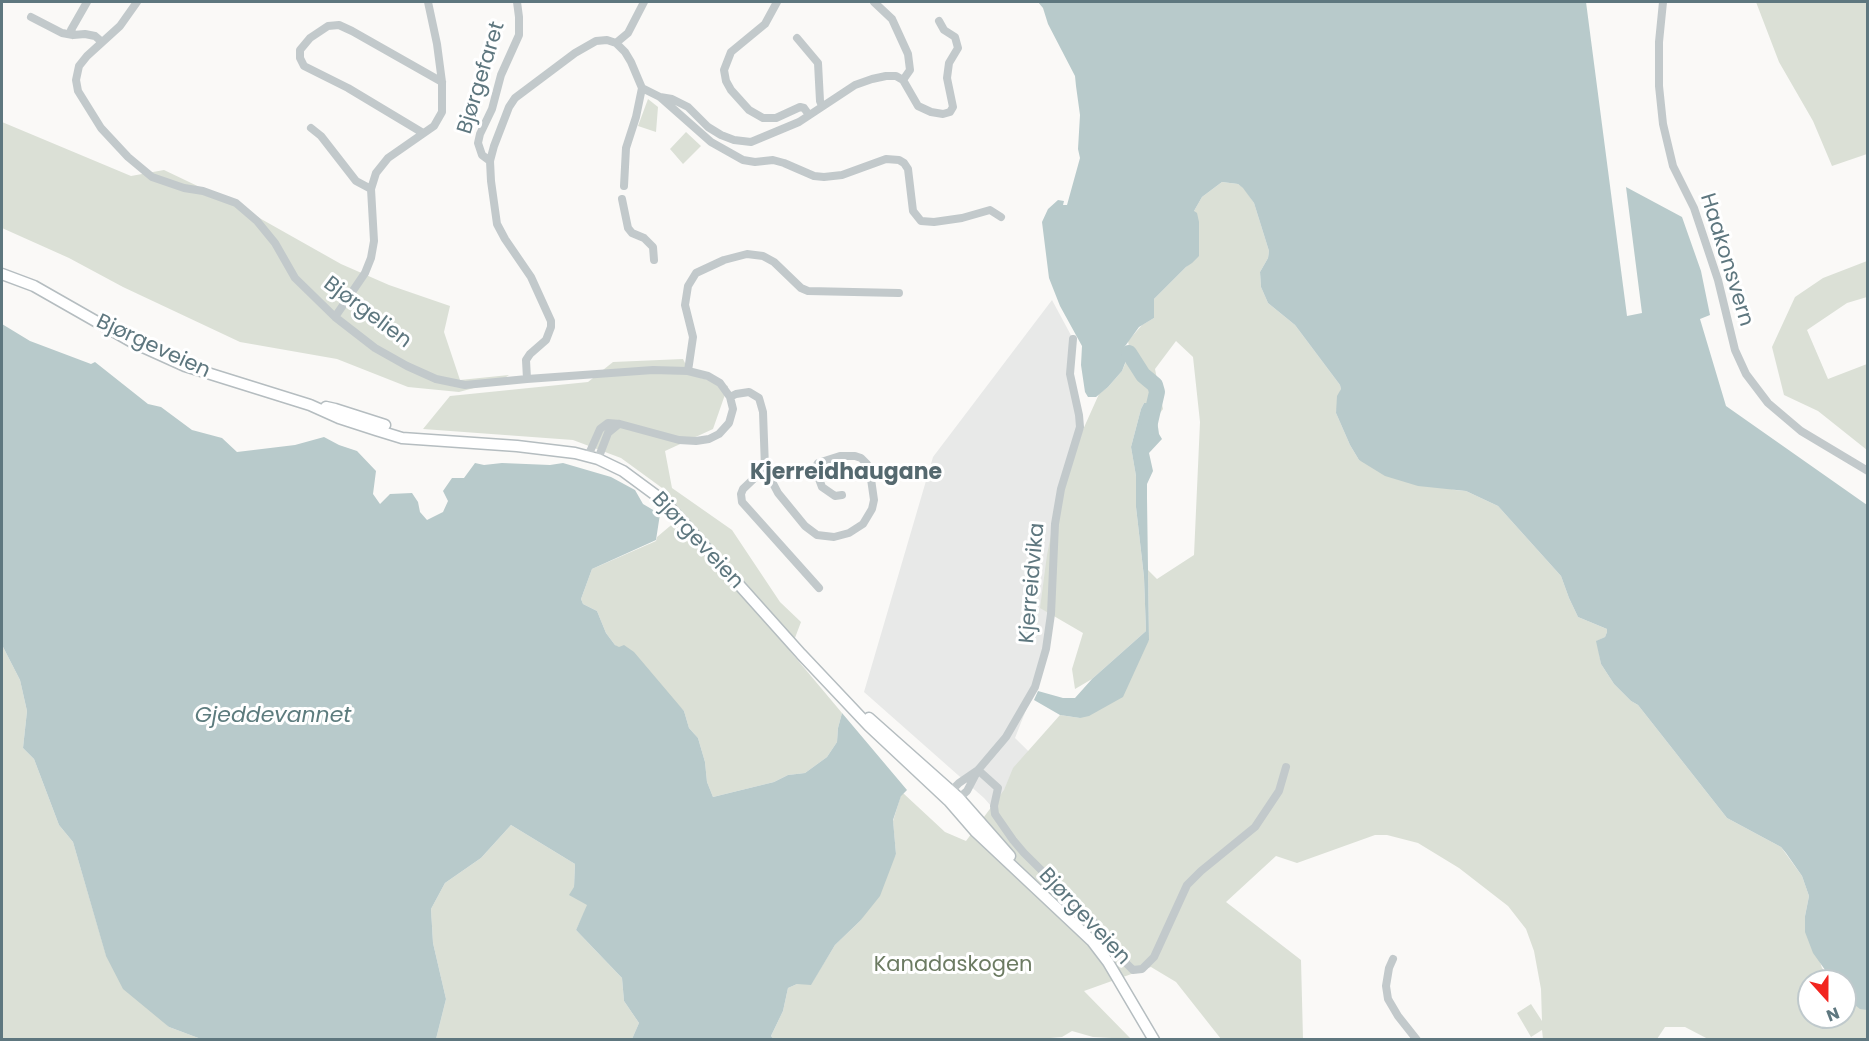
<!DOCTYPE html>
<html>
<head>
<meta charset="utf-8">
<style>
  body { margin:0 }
  #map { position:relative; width:1869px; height:1041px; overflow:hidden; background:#faf9f7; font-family:Poppins,sans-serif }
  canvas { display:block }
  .frame { position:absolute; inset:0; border:3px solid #5e777f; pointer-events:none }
  .north { position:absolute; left:1797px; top:969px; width:60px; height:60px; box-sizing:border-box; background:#fff; border:2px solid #bfc9cc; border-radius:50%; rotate:159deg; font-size:16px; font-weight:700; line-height:24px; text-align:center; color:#5e777f }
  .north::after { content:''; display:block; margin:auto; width:21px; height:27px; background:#f2251f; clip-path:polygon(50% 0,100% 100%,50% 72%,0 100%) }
</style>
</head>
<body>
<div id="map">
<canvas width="1869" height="1041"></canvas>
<div class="frame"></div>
<div class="north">N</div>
</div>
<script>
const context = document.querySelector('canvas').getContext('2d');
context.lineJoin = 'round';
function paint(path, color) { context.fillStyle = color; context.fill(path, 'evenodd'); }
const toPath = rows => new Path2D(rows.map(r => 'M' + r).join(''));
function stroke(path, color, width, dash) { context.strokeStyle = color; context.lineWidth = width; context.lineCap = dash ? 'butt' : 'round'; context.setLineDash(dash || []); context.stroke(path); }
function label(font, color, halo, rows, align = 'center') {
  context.font = font + ' Poppins,sans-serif'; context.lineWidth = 6; context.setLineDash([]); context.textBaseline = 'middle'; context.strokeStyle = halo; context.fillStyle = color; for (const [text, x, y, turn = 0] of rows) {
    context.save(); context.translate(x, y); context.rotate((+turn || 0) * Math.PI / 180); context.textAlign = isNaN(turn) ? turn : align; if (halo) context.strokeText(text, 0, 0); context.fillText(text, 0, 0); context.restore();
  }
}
paint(toPath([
  [1052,300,1073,339,1070,374,1080,416,1051,614,1035,687,1015,738,1155,876,1042,864,984,798,864,692,933,457]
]), '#e8e9e8');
paint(toPath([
  [1756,2,1867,2,1867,154,1832,166,1813,121,1779,62],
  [648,99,658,107,656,132,638,126],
  [2,122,131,176,164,170,231,202,341,264,389,285,450,306,444,332,460,380,509,375,500,381,459,392,408,387,337,359,240,342,123,287,69,258,2,228],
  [686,132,701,146,683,164,670,149],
  [1222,182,1238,184,1244,188,1254,203,1269,251,1268,258,1260,272,1261,287,1268,303,1295,325,1340,385,1341,389,1336,413,1350,445,1359,460,1455,490,1466,491,1498,506,1561,576,1569,598,1578,617,1607,629,1607,632,1605,637,1597,641,1601,664,1614,684,1631,701,1638,705,1727,818,1781,847,1802,876,1809,896,1805,916,1822,968,1833,981,1809,981,1809,1017,1845,1017,1845,996,1860,1008,1868,1010,1867,1039,1708,1039,1685,1027,1665,1027,1657,1039,1543,1039,1542,1030,1531,1037,1517,1013,1531,1004,1542,1021,1541,989,1534,951,1526,929,1508,906,1459,868,1418,843,1387,835,1375,835,1297,863,1276,856,1226,902,1301,960,1303,1039,1221,1039,1176,982,1151,967,1084,991,1131,1039,1093,1037,1072,1031,1062,1037,1028,1040,773,1040,771,1036,783,1011,788,988,797,984,811,984,835,945,860,921,896,854,893,821,901,795,903,793,945,832,966,841,1004,790,1013,768,1060,715,1080,718,1149,640,1148,570,1157,579,1194,555,1200,422,1193,357,1176,341,1155,369,1163,409,1157,417,1155,406,1144,403,1141,409,1131,447,1136,476,1136,507,1144,577,1146,631,1092,679,1075,689,1072,669,1083,633,1040,608,1047,555,1058,501,1077,443,1099,394,1108,387,1122,371,1130,352,1128,341,1142,325,1154,318,1154,299,1189,264,1194,211,1202,197],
  [1867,261,1867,297,1847,303,1807,330,1828,379,1867,364,1867,450,1818,411,1784,395,1772,347,1795,297,1823,278],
  [683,359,691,375,728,386,713,429,665,451,672,488,732,530,780,602,801,622,790,651,842,713,838,728,837,742,827,757,805,773,788,775,774,782,713,797,707,782,705,762,698,738,689,728,684,711,615,645,606,633,597,611,583,604,581,599,592,569,656,541,657,537,682,516,669,493,621,458,573,440,423,429,450,396,588,382,613,362],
  [2,645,20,680,27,711,23,748,34,759,59,825,73,842,106,955,169,1027,201,1039,2,1039],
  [511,825,575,864,574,887,588,905,576,930,622,978,624,1001,639,1023,632,1039,436,1039,446,999,433,943,431,909,445,883,481,858]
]), '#dbe0d6');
paint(toPath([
  [1038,2,1586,2,1627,316,1642,313,1626,187,1682,217,1701,271,1710,315,1700,319,1726,406,1867,505,1867,1010,1860,1009,1847,999,1845,996,1845,981,1833,981,1813,953,1805,932,1805,916,1809,896,1802,876,1786,853,1781,847,1727,818,1638,705,1631,701,1614,684,1601,664,1596,641,1605,637,1607,632,1607,629,1578,617,1569,598,1561,576,1498,506,1466,491,1418,486,1385,476,1359,460,1350,445,1336,413,1337,396,1341,389,1340,385,1295,325,1268,303,1261,287,1260,272,1268,258,1269,251,1254,203,1243,188,1238,184,1222,182,1202,197,1194,211,1197,213,1199,222,1199,256,1192,263,1186,267,1154,299,1154,318,1139,327,1123,349,1129,353,1122,371,1108,387,1096,397,1088,397,1085,392,1081,365,1082,346,1060,306,1049,278,1042,222,1048,209,1058,200,1064,201,1063,205,1067,205,1080,158,1078,149,1080,115,1076,86,1075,76,1048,24,1043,8],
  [2,324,30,341,91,364,95,362,148,404,161,407,192,430,222,438,237,452,295,445,324,437,339,445,357,451,376,471,373,494,380,504,390,494,412,493,418,502,420,512,427,520,443,512,448,501,443,491,452,478,464,478,475,463,484,465,502,463,550,465,563,463,611,477,635,490,643,504,660,514,656,540,592,569,581,599,583,604,597,611,606,633,615,645,619,647,624,645,634,652,684,711,689,728,698,738,705,762,707,782,713,797,774,782,788,775,805,773,827,757,837,742,838,728,842,713,907,790,901,796,893,820,896,854,880,896,860,921,835,945,811,985,797,984,788,988,783,1011,771,1036,773,1039,632,1039,639,1023,624,1001,622,978,576,930,587,905,569,895,574,887,575,864,511,825,481,858,445,883,431,909,433,943,446,999,436,1039,201,1039,169,1027,123,989,106,956,73,842,59,825,34,759,23,748,27,711,20,680,2,645],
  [1144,403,1149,403,1155,406,1159,434,1162,439,1149,453,1153,471,1147,484,1147,498,1149,640,1123,697,1089,716,1080,718,1060,715,1034,700,1038,691,1063,698,1075,698,1092,679,1146,631,1144,577,1136,507,1136,476,1131,447,1141,409]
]), '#b8cacb');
stroke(toPath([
  [1129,353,1143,375,1155,385,1157,392,1149,427]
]), '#b8cacb', 16);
const major = toPath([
  [2,274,34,286,134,343,185,366,310,405,339,418,376,430,402,438,517,446,575,453,598,459,623,471,665,502,801,654,869,726,949,801,975,831,1092,941,1108,962,1154,1040],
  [326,407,335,409,385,425],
  [869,718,959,798,1010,856]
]);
stroke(major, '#b5bdc0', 13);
stroke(toPath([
  [137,2,120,26,87,56,79,66,76,80,78,91,101,128,128,157,152,177,184,188,203,191,236,203,257,221,275,243,295,278,335,317,375,348,407,366,436,379,465,385,527,379,653,370,688,371,708,376,720,383,730,397,733,409,729,423,719,434,709,439,696,441,679,440,620,424,608,423,600,429,588,456],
  [777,2,765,24,731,52,724,70,726,81,731,90,749,110,763,118,776,118,800,107,804,108,809,115],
  [874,2,892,19,908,54,910,70,903,80],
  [1663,2,1659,42,1659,86,1663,124,1673,166,1694,208,1718,280,1735,350,1746,374,1768,403,1801,431,1868,471],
  [31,17,62,33,73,35,85,34,95,36,102,42],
  [73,35,71,30,87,2],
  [797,38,818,63,820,101,822,106],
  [616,43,628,33,644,2],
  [660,97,672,99,688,107,708,127,721,135,734,140,751,142,799,122,855,85,872,79,886,76,896,76,903,80,918,106,931,112,943,114,950,112,953,107,947,78,949,63,958,48,955,37,944,30,939,21],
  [311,128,321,136,356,181,371,189],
  [423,133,348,88,304,66,300,58,300,50,310,38,328,26,339,25,352,31,442,82],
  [490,161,482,155,478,143,480,134,492,109,501,75,519,35,519,17,517,2],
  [624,186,626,148,636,117,642,88],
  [622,199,628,228,632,233,644,238,653,247,654,260],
  [335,317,365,273,371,258,374,241,371,189,376,173,388,158,434,126,442,112,442,82,437,44,428,2],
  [688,371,693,337,685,305,688,286,696,273,724,260,747,254,763,256,774,262,801,288,808,291,899,293],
  [527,379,526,360,530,354,546,340,551,327,551,321,531,277,505,239,497,224,491,181,490,161,494,146,509,107,515,98,575,53,596,41,607,40,616,43,625,52,631,62,642,88,660,97,711,142,743,160,755,162,773,160,784,163,814,176,824,177,842,175,886,159,899,160,904,163,908,169,913,211,921,221,934,222,962,218,990,210,1001,217],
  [730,397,736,394,749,392,759,398,763,412,765,468,778,493,805,526,817,535,834,537,849,533,863,524,872,509,874,500,870,472,867,464,861,458,855,456,840,456,818,463,815,468,822,487,835,496,842,495],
  [598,459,608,433,619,424],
  [765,468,743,489,741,494,742,502,819,588],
  [978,770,998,788,994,806,995,814,1013,840,1024,853,1110,938,1127,964,1133,970,1142,969,1154,957,1187,885,1201,871,1255,827,1279,791,1286,767],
  [950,795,951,791,959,783,978,770,1006,737,1035,687,1046,649,1051,614,1055,524,1061,489,1080,427,1079,415,1070,374,1073,339],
  [955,800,959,798,967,791,978,770],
  [1393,959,1389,968,1386,986,1388,999,1398,1016,1417,1040]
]), '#c2c9cb', 8);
stroke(major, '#fff', 10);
label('21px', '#5e777f', '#fff', [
  ["Bjørgefaret",482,78,-73],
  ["Haakonsvern",1726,260,73],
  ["Bjørgelien",367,313,37],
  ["Bjørgeveien",153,347,25],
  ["Bjørgeveien",697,541,47],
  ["Kjerreidvika",1033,583,-85],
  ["Bjørgeveien",1084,917,47]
]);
label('21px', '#6c7b62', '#fff', [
  ["Kanadaskogen",953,966]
]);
label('bold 22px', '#55696f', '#fff', [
  ["Kjerreidhaugane",846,473]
]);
label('italic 22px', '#5d7c7e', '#fff', [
  ["Gjeddevannet",273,716]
]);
</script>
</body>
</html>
